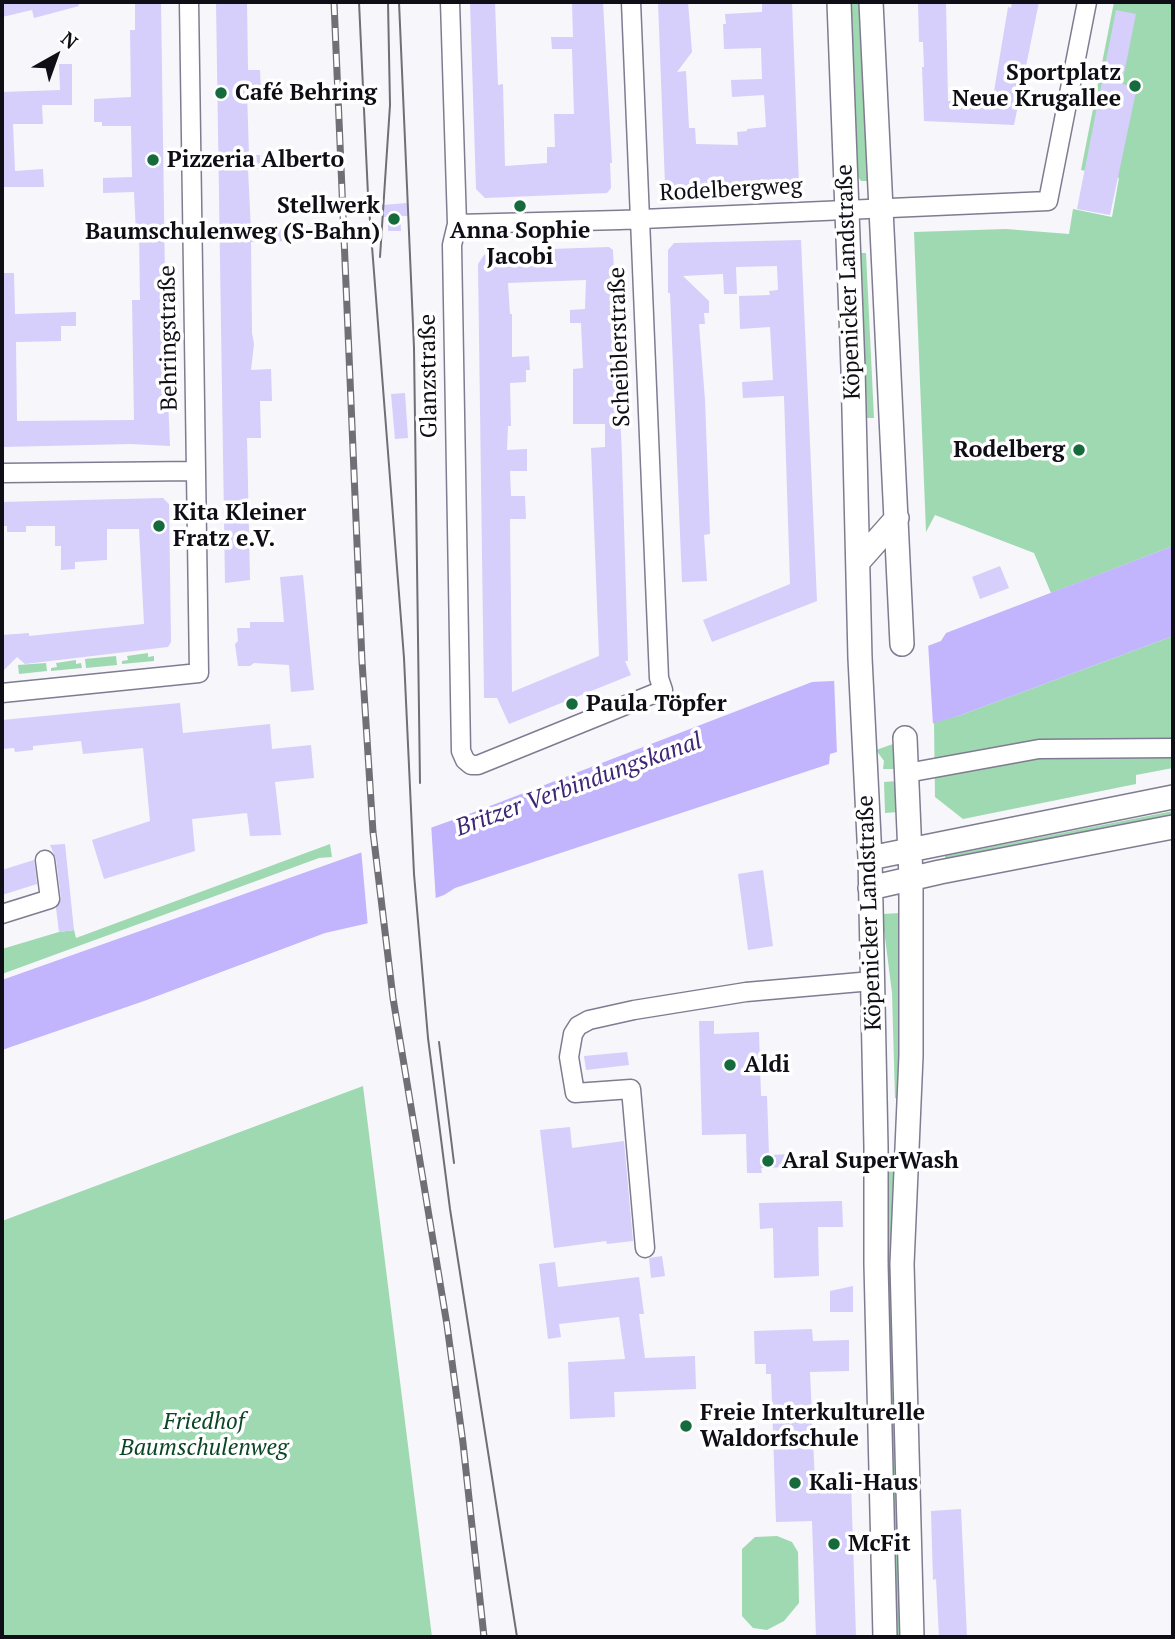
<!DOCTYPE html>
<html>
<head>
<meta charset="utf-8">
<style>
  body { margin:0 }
  #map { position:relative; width:1175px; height:1639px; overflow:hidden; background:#f7f6fb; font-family:"PT Serif",serif }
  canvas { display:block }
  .frame { position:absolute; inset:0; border:4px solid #0f0e16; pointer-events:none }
  .north { position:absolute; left:21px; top:21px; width:70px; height:70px; -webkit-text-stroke:5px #fff; paint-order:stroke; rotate:40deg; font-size:19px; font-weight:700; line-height:28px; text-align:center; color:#0f0e16 }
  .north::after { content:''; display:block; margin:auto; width:24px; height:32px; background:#0f0e16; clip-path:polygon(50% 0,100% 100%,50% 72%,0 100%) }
</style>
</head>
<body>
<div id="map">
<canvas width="1175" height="1639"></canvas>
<div class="frame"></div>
<div class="north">N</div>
</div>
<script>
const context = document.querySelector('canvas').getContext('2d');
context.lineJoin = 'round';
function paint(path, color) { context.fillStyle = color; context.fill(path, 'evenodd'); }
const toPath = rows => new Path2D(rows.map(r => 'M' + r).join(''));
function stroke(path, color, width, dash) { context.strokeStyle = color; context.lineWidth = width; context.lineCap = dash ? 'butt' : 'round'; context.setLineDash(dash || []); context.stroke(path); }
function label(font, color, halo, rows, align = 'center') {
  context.font = font + ' "PT Serif",serif'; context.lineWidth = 7; context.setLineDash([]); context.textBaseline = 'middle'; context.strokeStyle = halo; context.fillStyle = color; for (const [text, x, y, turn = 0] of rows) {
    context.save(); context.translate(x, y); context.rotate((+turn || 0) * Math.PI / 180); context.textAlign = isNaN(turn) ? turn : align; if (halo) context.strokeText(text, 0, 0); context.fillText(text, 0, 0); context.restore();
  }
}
paint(toPath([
  [851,2,858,2,865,48,871,176,867,181,861,181,858,177],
  [1114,2,1173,2,1173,546,1051,593,1034,553,935,515,926,532,914,232,1006,229,1069,234,1073,209,1112,217,1119,178,1081,170],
  [860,253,866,253,874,418,866,418],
  [1173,636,1173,768,1136,775,1136,784,963,819,935,797,934,722,961,715],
  [148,653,148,657,154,656,154,661,122,664,122,661,128,660,127,656],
  [116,656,117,665,86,668,85,659],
  [76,660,76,664,81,663,82,668,51,671,51,668,57,667,56,663],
  [46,663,47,671,19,674,18,665],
  [896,743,897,769,883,769,884,761,876,750],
  [897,781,898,812,885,813,884,782],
  [1173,811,1173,820,945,863,945,856],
  [330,844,332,857,319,858,2,974,2,949,59,932,74,930,76,938],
  [901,913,901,1049,898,1099,895,1098,892,993,882,914],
  [363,1086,432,1637,2,1637,2,1221],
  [888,1167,896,1168,892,1263,892,1365,901,1637,896,1637,890,1468],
  [777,1536,792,1542,798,1552,799,1603,784,1621,767,1630,753,1628,742,1616,742,1549,755,1537]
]), '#9fd9b1');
paint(toPath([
  [1173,546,1173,636,961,715,830,754,829,764,455,888,444,895,369,923,325,933,144,1001,2,1050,2,980,464,816,812,682,833,681,941,641,946,633]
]), '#c2b4fd');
paint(toPath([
  [928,642,933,725,837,755,834,677],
  [431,823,436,902,368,927,361,849]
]), '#f7f6fb');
paint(toPath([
  [2,2,78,2,79,6,34,18,32,10,2,17],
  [135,2,161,2,166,351,170,446,131,444,2,447,2,273,14,273,15,314,76,312,76,326,61,326,61,341,16,342,17,421,134,420,132,300,140,300,139,233,136,233,134,192,103,193,103,178,132,177,131,126,102,126,102,122,94,122,94,99,131,97,130,30,135,30],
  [216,2,247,2,248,70,260,70,261,93,247,92,249,155,260,155,260,169,248,169,251,231,295,227,295,241,251,242,252,333,254,344,251,370,271,369,272,401,260,401,261,438,247,438,250,580,225,583],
  [470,2,495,2,498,85,503,84,505,166,547,163,547,147,555,147,554,114,574,114,572,49,552,49,551,37,573,37,572,2,603,2,612,163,610,163,611,188,607,193,485,198,476,189],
  [658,2,688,2,692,52,677,72,686,71,689,128,695,128,696,144,738,145,737,132,747,131,747,129,766,127,764,95,732,97,731,80,762,79,761,48,724,49,723,24,726,24,725,14,762,12,762,2,792,2,799,185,670,190,665,185],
  [918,2,946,2,948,101,992,103,1008,7,1011,8,1012,2,1039,2,1014,125,924,121,922,67,924,67,923,42,919,42],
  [1116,10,1136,14,1122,84,1137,87,1110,215,1077,209],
  [59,64,72,64,72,105,42,105,43,124,13,124,15,171,43,169,44,187,2,187,2,92,60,90],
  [407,203,408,216,400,216,401,231,388,231,388,217,383,217,382,205],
  [801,240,817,601,712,642,703,620,790,584,784,396,743,398,742,382,773,380,770,327,740,329,739,296,770,295,769,291,778,290,777,266,736,267,737,294,724,294,723,274,683,276,709,301,709,313,704,313,705,324,699,324,705,400,710,534,704,535,707,581,682,582,670,293,668,293,668,250,674,243],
  [609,247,613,250,622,457,628,661,625,661,631,675,509,724,497,698,484,698,478,264,484,255,493,251],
  [586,280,585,309,570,310,570,323,581,323,583,368,573,369,573,424,605,424,605,447,591,448,599,656,512,692,510,519,526,519,525,496,511,496,510,471,527,471,527,449,507,450,508,426,511,426,510,383,526,382,526,370,530,370,529,356,512,357,512,314,510,314,508,283],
  [405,393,408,438,395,439,391,394],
  [163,498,169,504,171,642,168,647,25,664,17,657,2,672,2,635,29,633,29,636,144,624,139,529,107,529,107,560,75,562,75,569,61,570,61,546,55,546,55,526,26,526,26,532,7,532,7,526,2,526,2,502],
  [1000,566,1009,588,980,599,972,577],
  [303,575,314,690,291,692,289,665,254,663,250,666,238,666,235,644,238,641,237,628,250,628,250,622,284,622,280,577],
  [180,703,183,733,270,724,272,749,311,745,314,778,275,782,281,835,250,836,247,813,192,819,195,851,104,879,92,840,150,821,143,748,83,754,81,741,33,746,33,750,15,752,14,748,2,749,2,720],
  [65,844,74,930,59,932,56,908,61,898,56,859,50,845],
  [34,860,37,884,2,895,2,870],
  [763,870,773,946,748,950,738,874],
  [699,1021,714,1021,714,1034,759,1032,761,1096,767,1096,769,1155,790,1154,790,1167,761,1168,762,1173,747,1173,746,1134,702,1135],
  [627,1052,629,1065,586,1070,584,1056],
  [570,1127,572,1148,624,1141,633,1241,607,1244,606,1241,554,1248,540,1130],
  [842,1201,843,1227,818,1227,819,1276,774,1278,773,1228,760,1229,759,1203],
  [662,1256,665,1276,651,1278,649,1258],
  [555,1262,558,1287,639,1277,644,1314,639,1314,645,1358,695,1356,696,1389,614,1392,615,1417,570,1419,568,1362,625,1359,619,1317,559,1324,561,1337,548,1339,539,1264],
  [853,1286,853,1312,830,1312,830,1291],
  [812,1329,813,1341,849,1340,849,1371,810,1372,815,1484,851,1482,856,1637,816,1637,812,1521,776,1522,771,1374,766,1374,766,1364,755,1364,754,1331],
  [961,1509,967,1637,939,1637,936,1579,933,1580,931,1511]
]), '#d6cefb');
const minor = toPath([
  [450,2,457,224,452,245,461,751,465,760,471,765,478,765,663,690,659,678,631,2],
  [457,224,620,220,1048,201,1087,2],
  [2,473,196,471],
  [2,693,199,673,189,2],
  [907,773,1039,749,1173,748],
  [2,914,50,899,45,860],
  [645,1248,631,1089,575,1093,569,1057,573,1034,578,1026,589,1020,634,1010,746,992,872,981]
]);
const major = toPath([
  [839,2,853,369,860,658,870,858,876,1147,876,1264,885,1637],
  [871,2,902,644],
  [858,562,897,518],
  [905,738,911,878,911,1056,902,1264,912,1637],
  [870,858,1173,797],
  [870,888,940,872,1173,827]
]);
stroke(minor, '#7f7c91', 21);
stroke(major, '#7f7c91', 26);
stroke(minor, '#fff', 18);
stroke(major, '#fff', 23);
stroke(toPath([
  [359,2,368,195,404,658,414,874,428,1038,450,1209,517,1637],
  [399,2,414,348,420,783],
  [380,257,390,105,388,2],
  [439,1042,454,1163]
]), '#706f76', 2);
const rail = toPath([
  [334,2,362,661,373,832,393,998,447,1325,463,1443,484,1637]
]);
stroke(rail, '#706f76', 7);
stroke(rail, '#fff', 4.5, [13]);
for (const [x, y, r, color] of [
  [1135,86,7,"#166b3d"],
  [221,93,7,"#166b3d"],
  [153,160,7,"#166b3d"],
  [520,206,7,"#166b3d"],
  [394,219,7,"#166b3d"],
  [1079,450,7,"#166b3d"],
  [159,526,7,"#166b3d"],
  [572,704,7,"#166b3d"],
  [730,1065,7,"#166b3d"],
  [768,1161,7,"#166b3d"],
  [686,1426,7,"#166b3d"],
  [795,1483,7,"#166b3d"],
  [834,1544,7,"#166b3d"]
]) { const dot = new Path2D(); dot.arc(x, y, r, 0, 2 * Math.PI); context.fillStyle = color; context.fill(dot); stroke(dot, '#fff', 2.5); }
label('bold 23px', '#0f0e16', '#fff', [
  ["Sportplatz",1121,73,"right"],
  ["Neue Krugallee",1121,99,"right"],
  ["Café Behring",235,93],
  ["Pizzeria Alberto",167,160],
  ["Stellwerk",380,206,"right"],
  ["Baumschulenweg (S-Bahn)",380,232,"right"],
  ["Anna Sophie",520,231,"center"],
  ["Jacobi",520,257,"center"],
  ["Rodelberg",1065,450,"right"],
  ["Kita Kleiner",173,513],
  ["Fratz e.V.",173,539],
  ["Paula Töpfer",586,704],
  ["Aldi",744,1065],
  ["Aral SuperWash",782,1161],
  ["Freie Interkulturelle",700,1413],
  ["Waldorfschule",700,1439],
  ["Kali-Haus",809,1483],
  ["McFit",848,1544]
], 'left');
label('23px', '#0f0e16', '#fff', [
  ["Rodelbergweg",731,190,-3],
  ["Köpenicker Landstraße",849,282,-92],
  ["Behringstraße",169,338,-91],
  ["Scheiblerstraße",620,347,-92],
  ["Glanzstraße",429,376,-91],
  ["Köpenicker Landstraße",870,913,-92]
]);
label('italic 23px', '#0b4526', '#fff', [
  ["Friedhof",204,1422],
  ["Baumschulenweg",204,1448]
]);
label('italic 24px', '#3f2576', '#fff', [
  ["Britzer Verbindungskanal",579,785,-20]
]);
</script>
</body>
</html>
